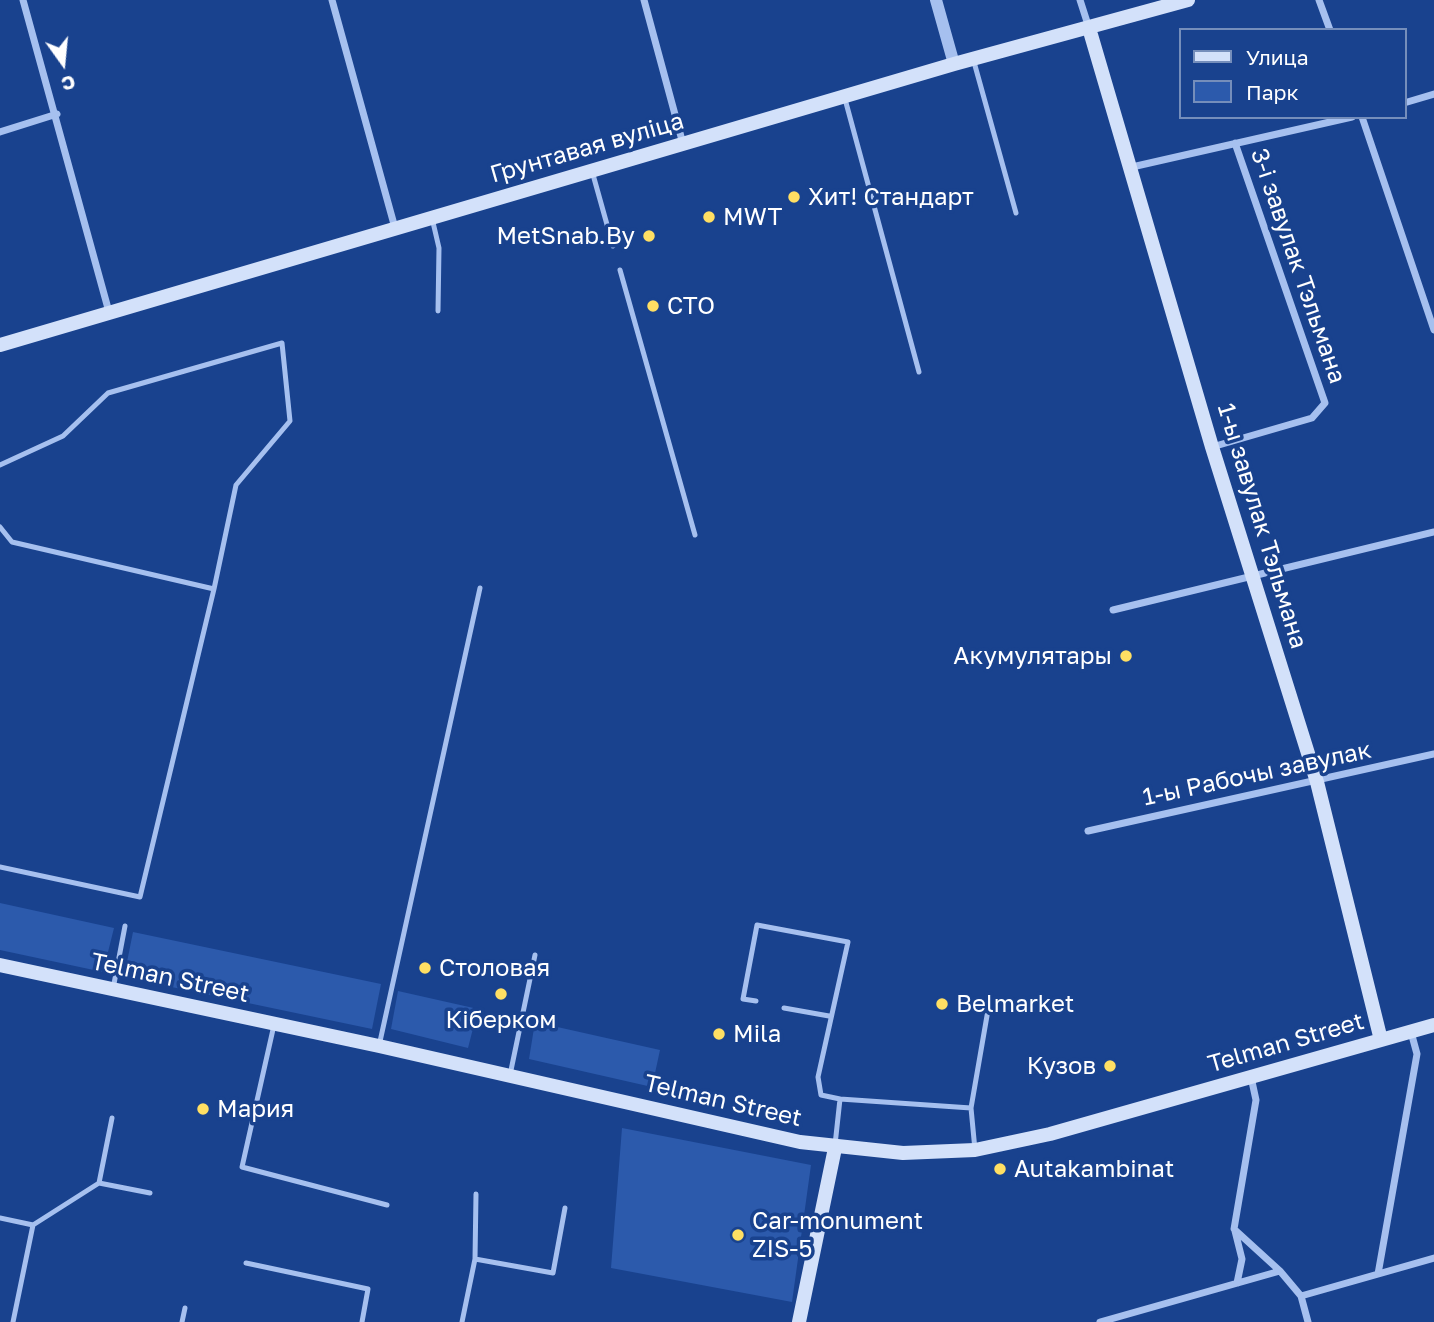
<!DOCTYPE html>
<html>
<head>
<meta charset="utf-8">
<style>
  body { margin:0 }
  #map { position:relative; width:1434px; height:1322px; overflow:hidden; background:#19428e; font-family:"Golos Text",sans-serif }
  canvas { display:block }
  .legend { position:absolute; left:1179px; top:28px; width:228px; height:91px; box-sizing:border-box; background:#19428e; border:2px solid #758ebb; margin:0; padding:9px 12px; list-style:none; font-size:21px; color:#fff }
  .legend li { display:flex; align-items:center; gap:14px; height:35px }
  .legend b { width:35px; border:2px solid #758ebb }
  .north { position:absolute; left:28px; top:28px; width:70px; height:70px; -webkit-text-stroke:5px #19428e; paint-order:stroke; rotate:165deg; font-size:19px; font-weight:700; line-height:28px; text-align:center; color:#fff }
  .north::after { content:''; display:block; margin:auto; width:24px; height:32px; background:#fff; clip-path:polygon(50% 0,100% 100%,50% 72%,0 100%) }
</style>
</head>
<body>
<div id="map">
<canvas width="1434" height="1322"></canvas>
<ul class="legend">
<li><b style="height:9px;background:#d3e1fa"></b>Улица</li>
<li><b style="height:19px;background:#2c5aac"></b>Парк</li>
</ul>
<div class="north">С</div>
</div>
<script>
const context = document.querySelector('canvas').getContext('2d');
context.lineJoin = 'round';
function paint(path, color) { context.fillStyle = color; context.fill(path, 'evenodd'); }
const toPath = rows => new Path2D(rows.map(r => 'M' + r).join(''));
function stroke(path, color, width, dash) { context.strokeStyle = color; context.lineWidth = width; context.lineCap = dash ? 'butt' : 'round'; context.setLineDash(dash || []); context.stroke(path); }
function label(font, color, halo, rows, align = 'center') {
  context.font = font + ' "Golos Text",sans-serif'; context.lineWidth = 7; context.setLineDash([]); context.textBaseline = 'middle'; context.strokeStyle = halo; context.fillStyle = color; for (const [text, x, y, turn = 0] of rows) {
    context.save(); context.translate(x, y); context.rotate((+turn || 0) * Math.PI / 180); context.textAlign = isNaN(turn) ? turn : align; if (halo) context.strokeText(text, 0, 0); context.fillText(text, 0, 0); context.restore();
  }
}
paint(toPath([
  [0,903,114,928,103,972,0,950],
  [133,932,381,984,372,1029,124,977],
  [398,991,478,1009,468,1048,391,1029],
  [535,1022,660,1050,652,1087,529,1059],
  [622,1128,811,1165,792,1302,611,1268]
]), '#2c5aac');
stroke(toPath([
  [974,62,1016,213],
  [845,99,919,372],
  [592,171,613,246],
  [432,218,439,248,438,311],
  [620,270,695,535],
  [0,465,63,436,108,393,282,343,290,421,236,485,214,589,12,542,0,527],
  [0,867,140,897,214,589],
  [113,989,125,926],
  [756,1001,743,999,757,925,848,942,818,1077,821,1095,840,1099,835,1145],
  [784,1008,829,1016],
  [274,1025,242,1167,387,1205],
  [379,1046,480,588],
  [510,1075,535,955],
  [840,1099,971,1108,988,1010],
  [971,1108,975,1150],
  [99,1183,150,1193],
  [0,1218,33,1225,13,1322],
  [33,1225,99,1183,112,1118],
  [475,1259,553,1273,565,1208],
  [246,1263,368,1289,362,1322],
  [182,1322,185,1308],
  [462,1322,475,1259,476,1194]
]), '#a6c0ef', 5);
stroke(toPath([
  [23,0,109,312],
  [332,0,395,228],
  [644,0,683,144],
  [1080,0,1089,28],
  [1319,0,1330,30],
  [1404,103,1434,94],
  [1362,117,1434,330],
  [0,132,57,114],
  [1132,167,1352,117],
  [1212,447,1312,418,1325,403,1235,143],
  [1113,610,1434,532],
  [1088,831,1434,754],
  [1251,1077,1256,1100,1234,1229,1280,1271,1301,1296,1308,1322],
  [1235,1231,1242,1259,1237,1283],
  [1378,1274,1417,1054,1411,1032],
  [1301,1296,1434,1258],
  [1100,1322,1280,1271]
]), '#a6c0ef', 7);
stroke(toPath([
  [936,0,954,64]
]), '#a6c0ef', 12);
stroke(toPath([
  [1089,28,1212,447,1317,782,1381,1040],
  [0,345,954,64,1188,0],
  [0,965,379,1046,800,1142,903,1153,975,1150,1050,1134,1434,1025],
  [799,1322,835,1148]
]), '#d3e1fa', 14);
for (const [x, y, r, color] of [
  [794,197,7,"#ffdf63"],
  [709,217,7,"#ffdf63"],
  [649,236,7,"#ffdf63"],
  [653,306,7,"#ffdf63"],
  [1126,656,7,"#ffdf63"],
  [425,968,7,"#ffdf63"],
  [501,994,7,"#ffdf63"],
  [942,1004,7,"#ffdf63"],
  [719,1034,7,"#ffdf63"],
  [1110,1066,7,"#ffdf63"],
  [203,1109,7,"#ffdf63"],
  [1000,1169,7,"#ffdf63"],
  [738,1235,7,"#ffdf63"]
]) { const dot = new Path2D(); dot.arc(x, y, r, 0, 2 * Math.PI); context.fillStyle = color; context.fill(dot); stroke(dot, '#19428e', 2.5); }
label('24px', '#fff', '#19428e', [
  ["Грунтавая вуліца",587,148,-16],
  ["3-і завулак Тэльмана",1298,266,71],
  ["1-ы завулак Тэльмана",1262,526,73],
  ["1-ы Рабочы завулак",1257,774,-12],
  ["Telman Street",170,978,12],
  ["Telman Street",1286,1043,-16],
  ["Telman Street",723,1101,13]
]);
label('24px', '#fff', '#19428e', [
  ["Хит! Стандарт",808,197],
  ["MWT",723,217],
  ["MetSnab.By",635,236,"right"],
  ["СТО",667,306],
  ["Акумулятары",1112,656,"right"],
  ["Столовая",439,968],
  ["Belmarket",956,1004],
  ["Кіберком",501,1020,"center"],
  ["Mila",733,1034],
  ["Кузов",1096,1066,"right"],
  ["Мария",217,1109],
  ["Autakambinat",1014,1169],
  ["Car-monument",752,1221],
  ["ZIS-5",752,1249]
], 'left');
</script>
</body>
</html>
